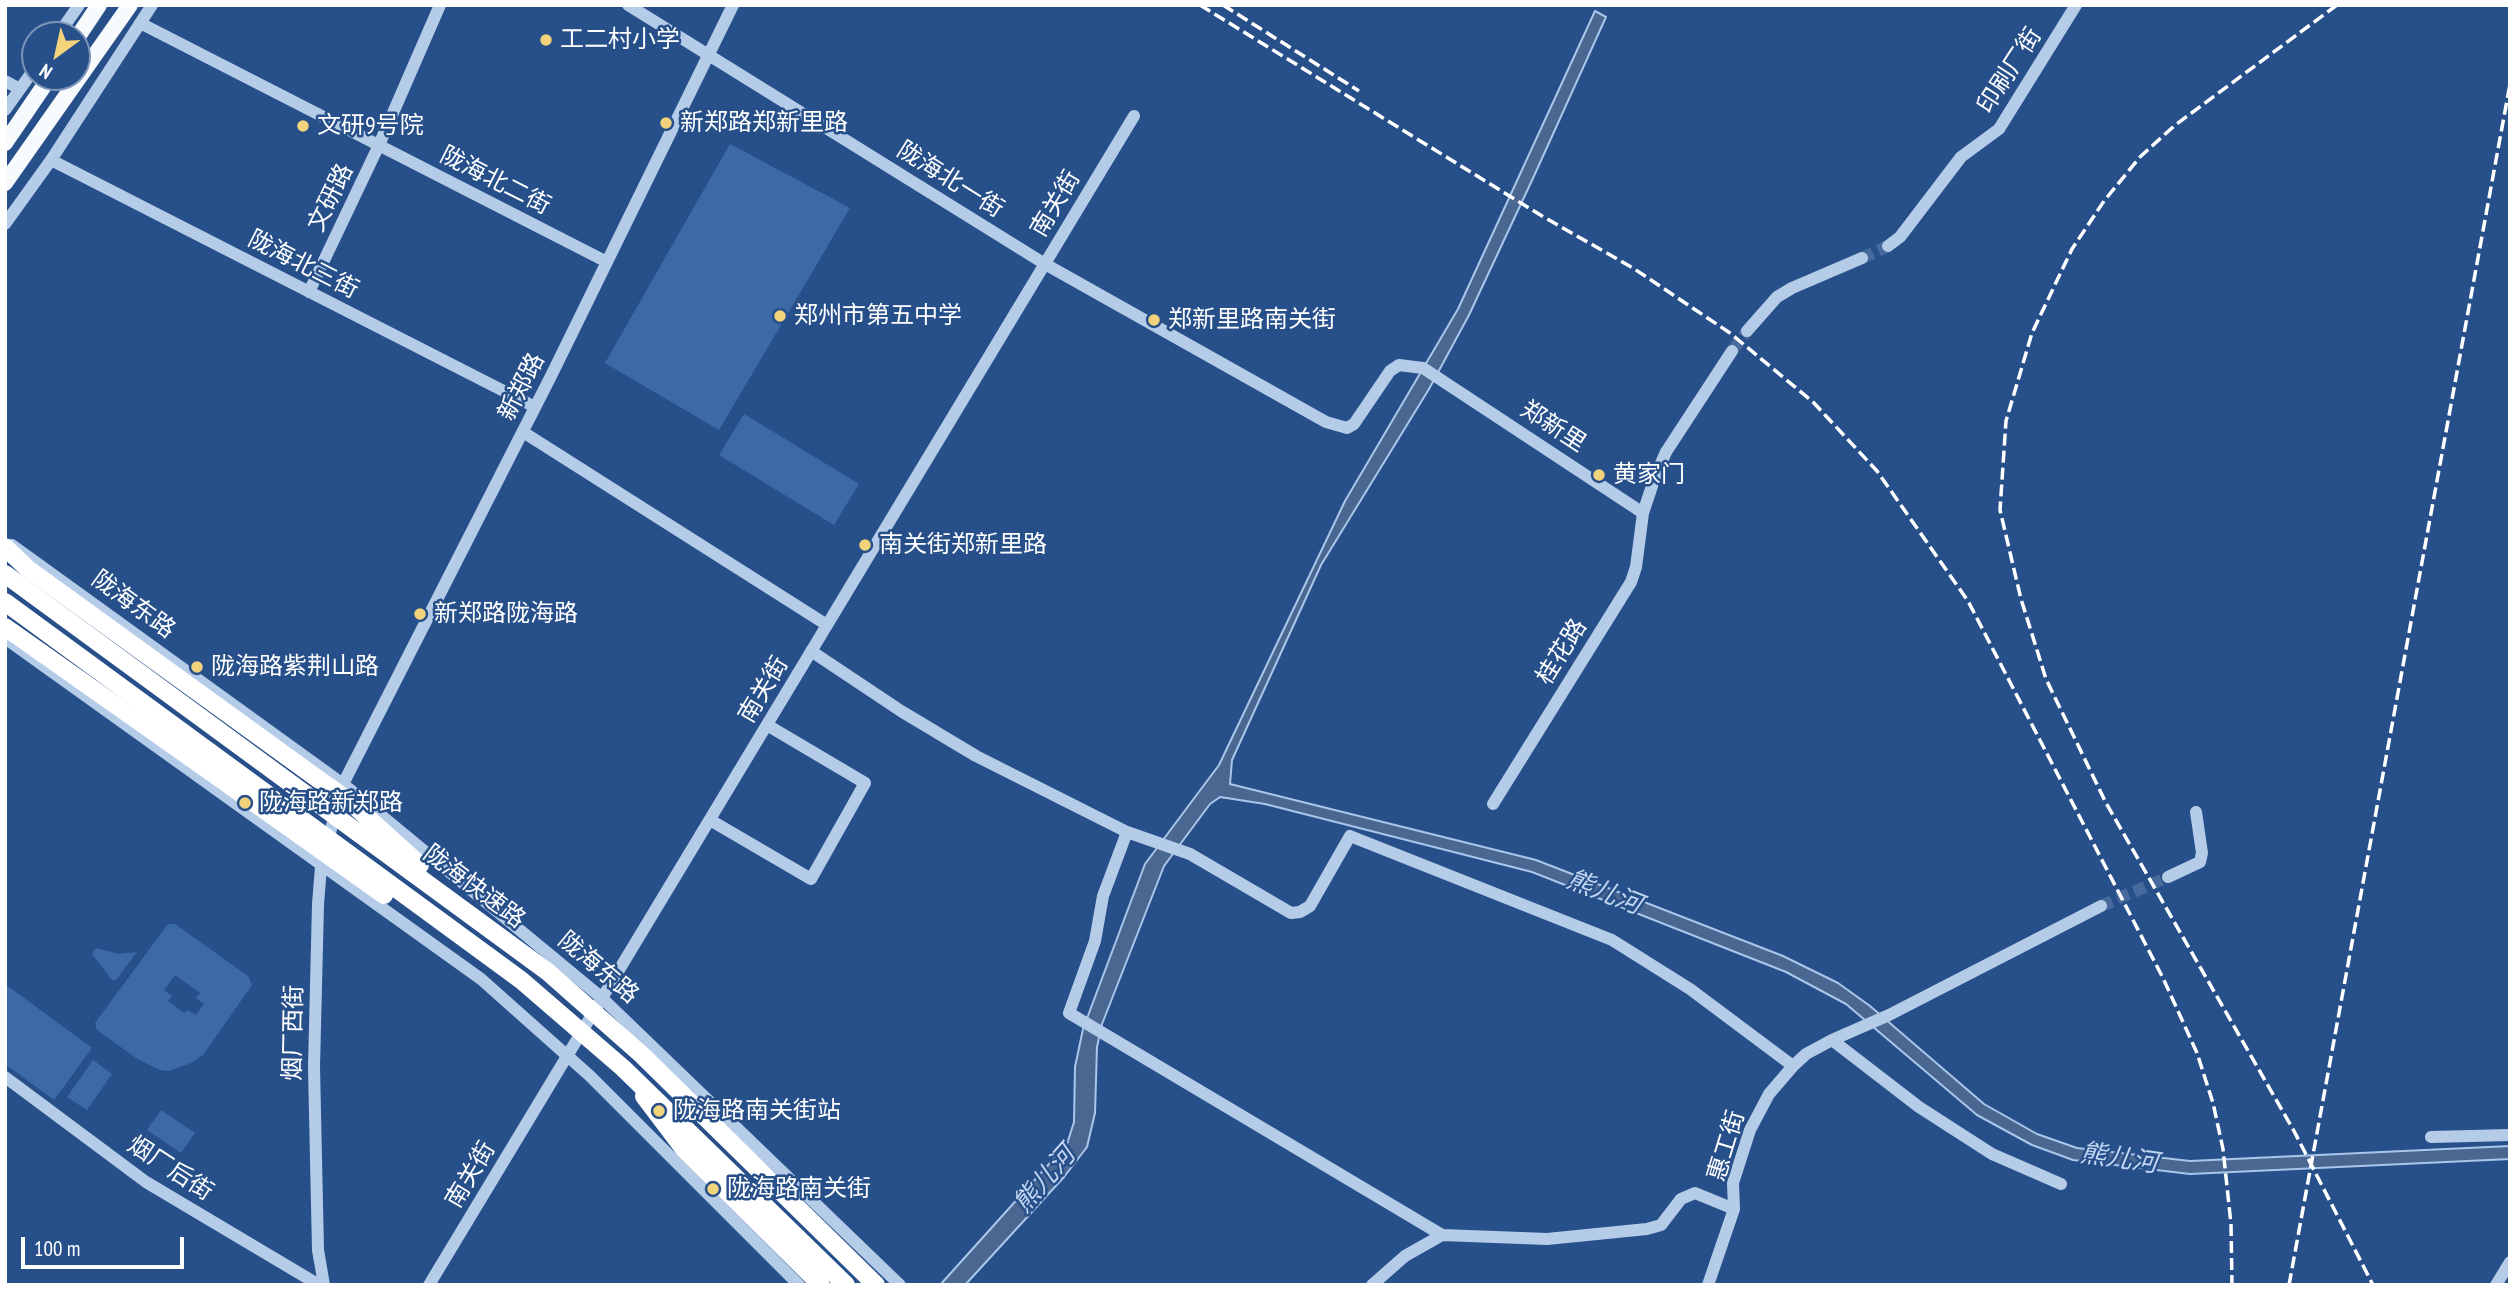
<!DOCTYPE html>
<html>
<head>
<meta charset="utf-8">
<style>
  body { margin:0 }
  #map { position:relative; width:2515px; height:1290px; overflow:hidden; background:#27508a; font-family:"PT Sans Narrow",sans-serif }
  canvas { display:block }
  .frame { position:absolute; inset:0; border:7px solid #fff; pointer-events:none }
  .north { position:absolute; left:21px; top:21px; width:70px; height:70px; box-sizing:border-box; background:#27508a; border:2px solid #7d96b9; border-radius:50%; rotate:213deg; font-size:19px; font-weight:700; line-height:28px; text-align:center; color:#fff }
  .north::after { content:''; display:block; margin:auto; width:24px; height:32px; background:#f2d27b; clip-path:polygon(50% 0,100% 100%,50% 72%,0 100%) }
  .scale { position:absolute; left:21px; top:1237px; width:163px; height:32px; box-sizing:border-box; border:4px solid #fff; border-top:0; padding-left:9px; font-size:21px; line-height:24px; white-space:nowrap; color:#fff; -webkit-text-stroke:5px #27508a; paint-order:stroke }
</style>
</head>
<body>
<div id="map">
<canvas width="2515" height="1290"></canvas>
<div class="frame"></div>
<div class="north">N</div>
<div class="scale">100 m</div>
</div>
<script>
const context = document.querySelector('canvas').getContext('2d');
context.lineJoin = 'round';
function paint(path, color) { context.fillStyle = color; context.fill(path, 'evenodd'); }
const toPath = rows => new Path2D(rows.map(r => 'M' + r).join(''));
function stroke(path, color, width, dash) { context.strokeStyle = color; context.lineWidth = width; context.lineCap = dash ? 'butt' : 'round'; context.setLineDash(dash || []); context.stroke(path); }
function label(font, color, halo, rows, align = 'center') {
  context.font = font + ' "PT Sans Narrow","Noto Sans SC",sans-serif'; context.lineWidth = 5; context.setLineDash([]); context.textBaseline = 'middle'; context.strokeStyle = halo; context.fillStyle = color; for (const [text, x, y, turn = 0] of rows) {
    context.save(); context.translate(x, y); context.rotate((+turn || 0) * Math.PI / 180); context.textAlign = isNaN(turn) ? turn : align; if (halo) context.strokeText(text, 0, 0); context.fillText(text, 0, 0); context.restore();
  }
}
paint(toPath([
  [730,144,850,208,719,430,605,363],
  [744,414,859,484,834,525,719,455],
  [168,924,175,924,248,976,252,985,203,1055,191,1063,169,1071,160,1070,139,1060,97,1030,95,1023],
  [175,975,200,993,196,998,204,1004,196,1015,188,1010,184,1013,168,1001,172,996,164,990],
  [96,948,119,954,137,952,116,980,112,980,92,954],
  [5,984,92,1048,54,1100,5,1064],
  [93,1060,112,1074,87,1110,67,1097],
  [161,1110,195,1133,181,1153,147,1130]
]), '#3c6aa7');
const water = toPath([
  [1595,11,1606,17,1534,176,1469,315,1429,389,1321,565,1232,760,1230,784,1536,860,1783,956,1838,983,1870,1006,1984,1104,2037,1134,2077,1148,2190,1161,2510,1146,2510,1159,2190,1174,2073,1160,2032,1145,1977,1115,1846,1004,1786,972,1532,872,1265,804,1220,797,1210,804,1164,866,1102,1024,1097,1047,1095,1113,1087,1147,1064,1177,965,1285,940,1285,1067,1144,1074,1122,1075,1067,1083,1029,1145,864,1219,765,1345,501,1458,309,1595,11]
]);
paint(water, '#4a6791');
stroke(water, '#aac6ea', 2);
stroke(toPath([
  [1862,258,1888,246],
  [1732,351,1747,331],
  [2101,906,2168,877]
]), '#476a9c', 12, [12, 6]);
stroke(toPath([
  [628,5,1045,264,1326,422,1347,428,1354,424,1390,371,1399,365,1423,368,1643,513],
  [140,23,607,262],
  [58,35,79,5],
  [5,81,20,89],
  [5,110,35,68],
  [51,160,535,407],
  [5,224,51,160,152,5],
  [1888,246,1900,237,1961,157,1999,129,2076,5],
  [309,292,379,145,440,5],
  [1747,331,1777,297,1792,288,1862,258],
  [523,432,827,625],
  [12,545,343,784,602,998,900,1285],
  [5,638,481,979,590,1076,799,1285],
  [811,651,901,711,976,756,1127,832,1190,854,1291,913,1300,912,1310,906,1350,836,1612,940,1690,989,1793,1066],
  [1493,804,1631,582,1636,567,1643,513,1655,477,1666,452,1732,351],
  [710,820,811,879,865,783,767,725],
  [1127,832,1103,896,1095,941,1069,1013,1442,1235],
  [2168,877,2200,862,2202,853,2196,812],
  [1832,1040,1919,1107,1992,1154,2061,1184],
  [5,1077,146,1182,319,1285],
  [2431,1137,2510,1135],
  [324,1285,318,1250,314,1067,318,904,321,867,343,784,551,376,733,5],
  [429,1285,1134,116],
  [1372,1285,1405,1256,1442,1235,1547,1239,1647,1229,1661,1225,1681,1199,1695,1193,1734,1209],
  [1708,1285,1734,1209,1733,1183,1750,1130,1769,1094,1793,1066,1806,1054,1832,1040,1889,1015,2101,906],
  [2496,1285,2510,1262]
]), '#b5cce9', 12);
stroke(toPath([
  [77,38,99,5],
  [5,143,50,77],
  [5,183,130,5]
]), '#f8fbfe', 16);
stroke(toPath([
  [5,547,28,569,318,779],
  [5,627,198,763],
  [644,1096,684,1149,821,1285]
]), '#fff', 18);
stroke(toPath([
  [1200,5,1542,216,1633,268,1730,333,1813,402,1877,471,1968,601,2163,978,2197,1053,2213,1103,2223,1149,2231,1224,2232,1285],
  [1223,5,1359,91],
  [2337,5,2174,126,2140,157,2104,201,2072,249,2032,333,2006,421,2000,510,2021,599,2046,679,2106,803,2294,1131,2373,1285],
  [2289,1285,2510,84]
]), '#fff', 3.5, [12, 5]);
stroke(toPath([
  [5,574,548,972,642,1055,876,1285],
  [5,602,521,980,623,1068,846,1285],
  [198,763,384,895],
  [318,779,348,800,420,865]
]), '#fff', 18);
for (const [x, y, r, color] of [
  [546,40,7,"#f2d27b"],
  [666,123,7,"#f2d27b"],
  [303,126,7,"#f2d27b"],
  [780,316,7,"#f2d27b"],
  [1154,320,7,"#f2d27b"],
  [1599,475,7,"#f2d27b"],
  [865,545,7,"#f2d27b"],
  [420,614,7,"#f2d27b"],
  [197,667,7,"#f2d27b"],
  [245,803,7,"#f2d27b"],
  [659,1111,7,"#f2d27b"],
  [713,1189,7,"#f2d27b"]
]) { const dot = new Path2D(); dot.arc(x, y, r, 0, 2 * Math.PI); context.fillStyle = color; context.fill(dot); stroke(dot, '#27508a', 2.5); }
label('24px', '#fff', '#27508a', [
  ["工二村小学",560,40],
  ["新郑路郑新里路",680,123],
  ["文研9号院",317,126],
  ["郑州市第五中学",794,316],
  ["郑新里路南关街",1168,320],
  ["黄家门",1613,475],
  ["南关街郑新里路",879,545],
  ["新郑路陇海路",434,614],
  ["陇海路紫荆山路",211,667],
  ["陇海路新郑路",259,803],
  ["陇海路南关街站",673,1111],
  ["陇海路南关街",727,1189]
], 'left');
label('24px', '#fff', '#27508a', [
  ["印刷厂街",2010,71,-57],
  ["陇海北一街",950,180,32],
  ["陇海北二街",495,181,27],
  ["文研路",331,198,-64],
  ["南关街",1056,204,-59],
  ["陇海北三街",303,265,27],
  ["新郑路",522,387,-63],
  ["郑新里",1553,427,33],
  ["陇海东路",133,605,36],
  ["桂花路",1562,652,-58],
  ["南关街",764,690,-59],
  ["陇海快速路",474,887,37],
  ["陇海东路",598,968,40],
  ["烟厂西街",294,1033,-89],
  ["惠工街",1727,1146,-73],
  ["烟厂后街",170,1169,33],
  ["南关街",471,1175,-59]
]);
label('italic 26px', '#c1d6f1', '#27508a', [
  ["熊儿河",1604,893,21],
  ["熊儿河",2119,1159,8],
  ["熊儿河",1045,1180,-49]
]);
</script>
</body>
</html>
